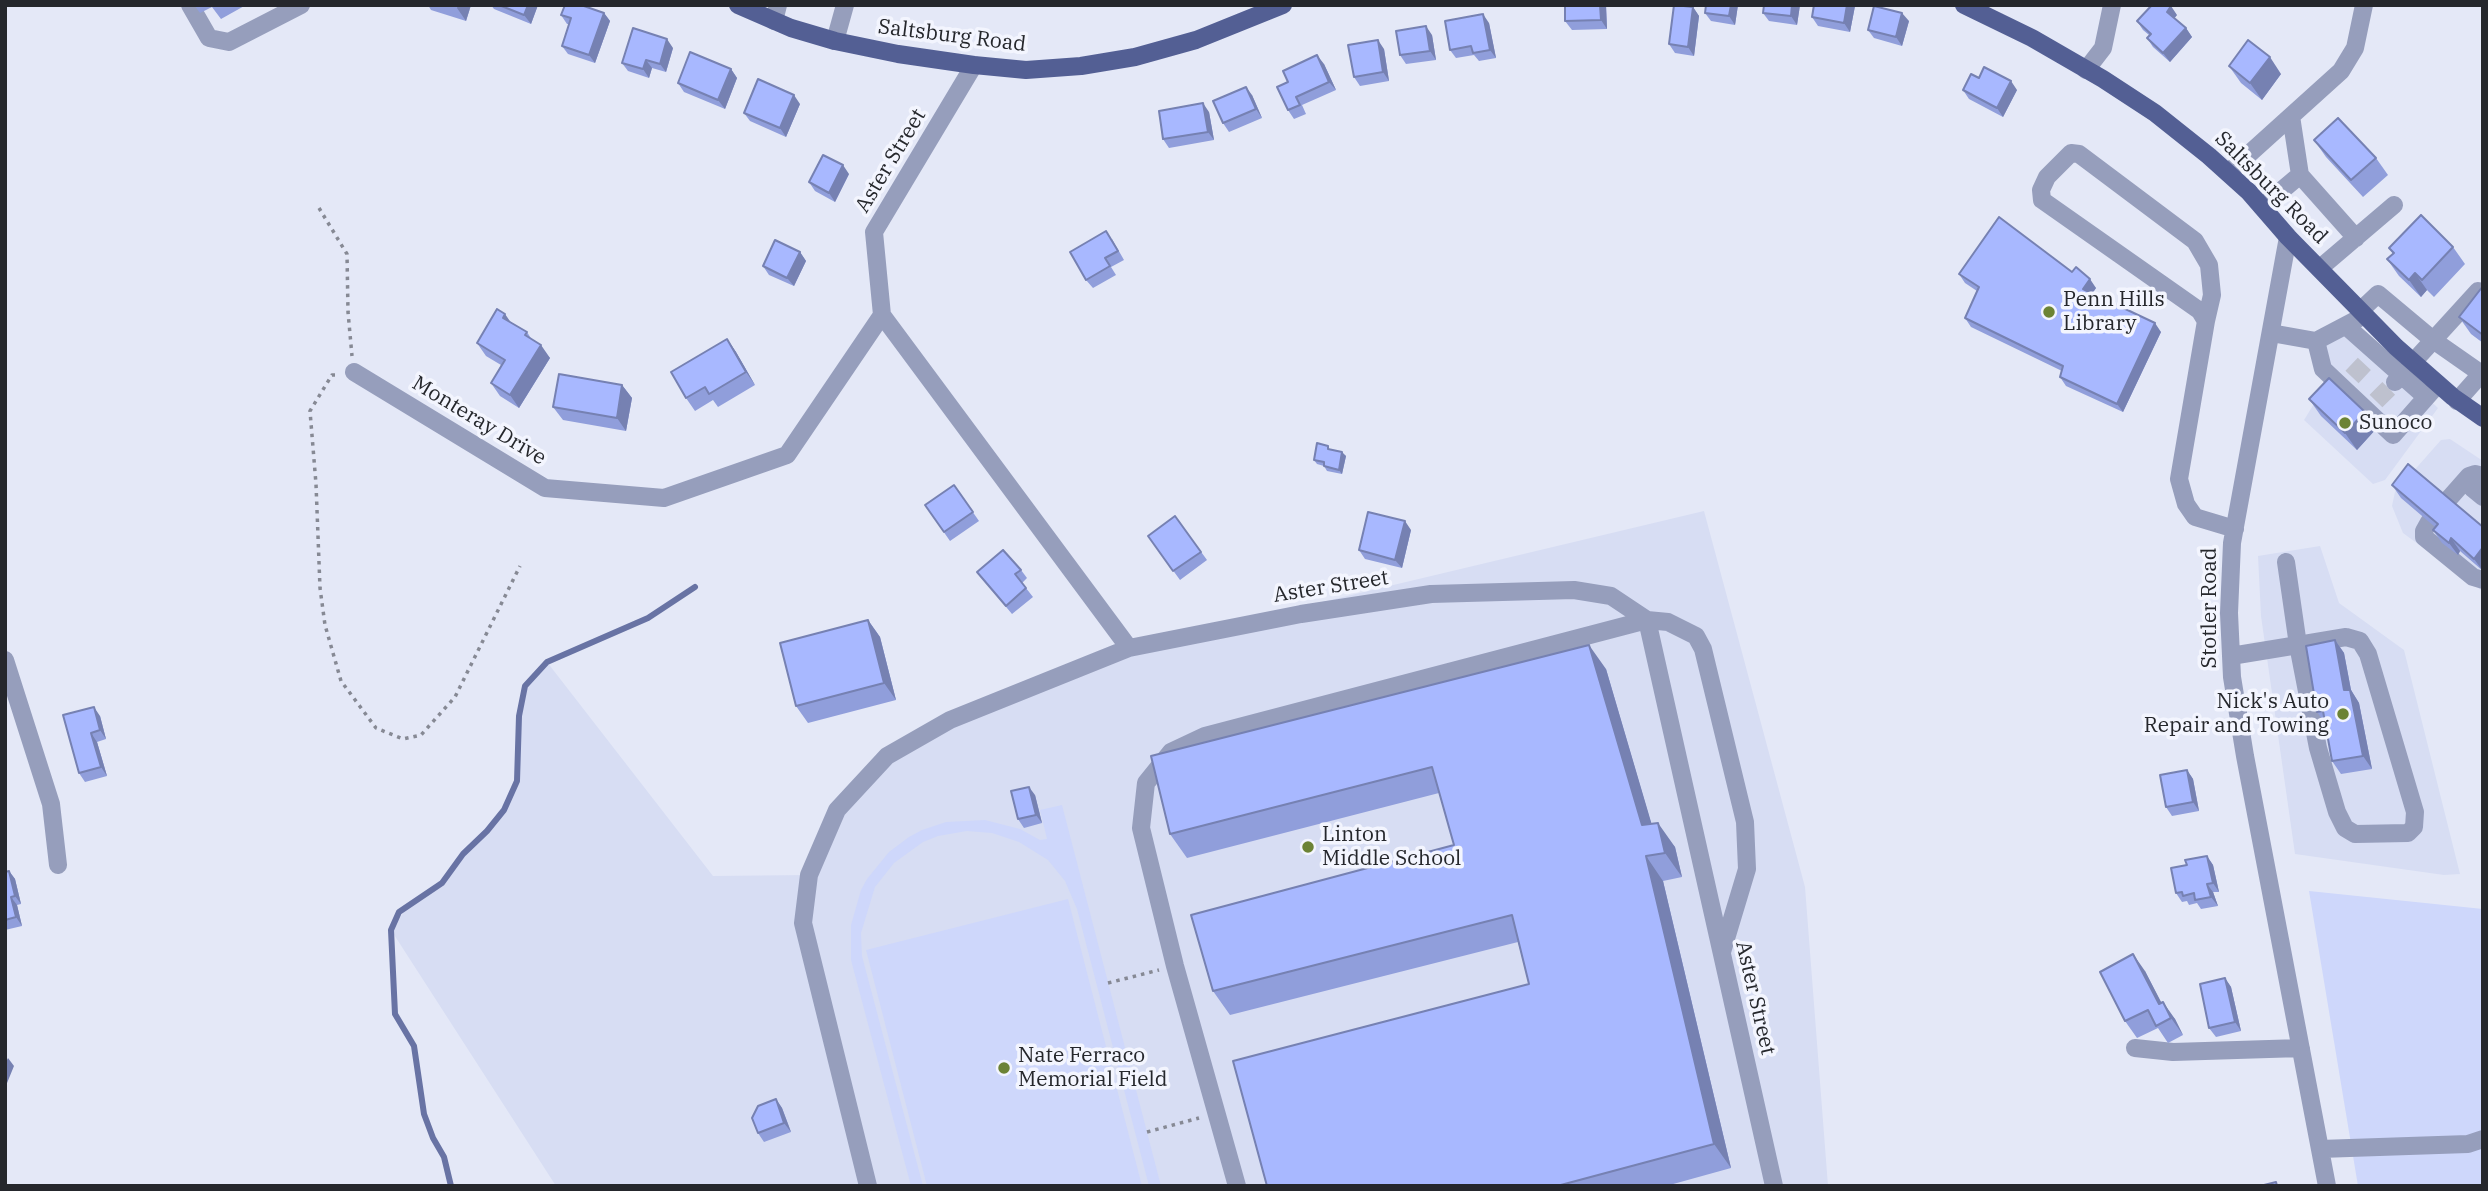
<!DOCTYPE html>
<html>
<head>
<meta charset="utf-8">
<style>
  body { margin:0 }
  #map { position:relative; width:2488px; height:1191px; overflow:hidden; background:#e4e8f7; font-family:"IBM Plex Serif",serif }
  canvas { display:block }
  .frame { position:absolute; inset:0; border:7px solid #25272c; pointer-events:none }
</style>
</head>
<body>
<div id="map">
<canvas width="2488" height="1191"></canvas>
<div class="frame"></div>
</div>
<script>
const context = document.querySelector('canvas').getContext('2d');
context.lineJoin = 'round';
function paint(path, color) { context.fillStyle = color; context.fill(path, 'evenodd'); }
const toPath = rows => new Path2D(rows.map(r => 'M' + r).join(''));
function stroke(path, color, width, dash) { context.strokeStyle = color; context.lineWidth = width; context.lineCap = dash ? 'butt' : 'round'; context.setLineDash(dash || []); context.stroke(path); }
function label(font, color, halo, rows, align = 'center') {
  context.font = font + ' "IBM Plex Serif",serif'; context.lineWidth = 7; context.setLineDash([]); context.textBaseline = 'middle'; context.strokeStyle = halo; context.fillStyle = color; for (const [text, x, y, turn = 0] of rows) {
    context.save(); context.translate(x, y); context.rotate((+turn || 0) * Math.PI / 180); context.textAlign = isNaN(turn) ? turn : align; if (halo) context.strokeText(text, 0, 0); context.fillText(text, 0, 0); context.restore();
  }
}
paint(toPath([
  [2344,320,2438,408,2385,480,2373,484,2304,420,2325,386,2309,347],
  [2450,439,2483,461,2482,591,2403,533,2392,506,2395,492,2441,440],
  [1704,511,1805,887,1828,1186,556,1186,391,930,409,905,442,883,463,854,504,810,517,781,519,735,525,686,547,662,713,876,808,875,828,829,887,756,1129,648],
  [2320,546,2339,603,2404,650,2460,874,2444,875,2295,854,2261,616,2258,556]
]), '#d7ddf3');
paint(toPath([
  [1062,805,1161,1186,1149,1186,1077,909,1065,881,1048,860,1019,842,992,833,967,831,938,836,923,842,894,863,875,887,861,933,862,956,923,1186,911,1186,851,960,851,925,861,890,867,879,889,852,909,837,922,830,946,822,985,820,1020,829,1040,840,1047,839,1040,810],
  [2309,891,2483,909,2483,1169,2481,1186,2358,1186],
  [1068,899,1142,1186,927,1186,866,950]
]), '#ced7fb');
stroke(toPath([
  [451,1186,444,1157,433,1138,424,1114,414,1046,395,1014,391,930,399,912,442,883,463,854,487,831,504,810,517,781,519,716,525,686,547,662,648,618,695,587]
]), '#6873a4', 6);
stroke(toPath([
  [2352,377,2368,360],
  [2376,401,2395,382]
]), '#bec1ce', 18, [18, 9]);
stroke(toPath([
  [319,208,347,254,348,312,352,356],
  [335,375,332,375,310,411,316,484,320,588,325,625,341,681,376,728,403,739,421,735,455,697,520,566],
  [1108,983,1159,970],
  [1147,1132,1199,1118]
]), '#868994', 3.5, [3.5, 5]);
stroke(toPath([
  [190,5,209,38,229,42,301,5],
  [774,21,778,5],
  [835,41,845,5],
  [974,65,874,232,882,315,1129,648],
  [2086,70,2103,48,2112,5],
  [2291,116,2300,175,2356,238],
  [2228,173,2341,71,2355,48,2364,5],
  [2262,207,2300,175],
  [2288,237,2232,543,2229,613,2232,677,2245,756,2327,1186],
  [2320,268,2394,205],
  [2361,310,2378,294,2433,340,2483,375],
  [2206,321,2212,295,2209,265,2195,241,2079,154,2071,153,2047,177,2041,190,2042,200,2200,311,2206,321,2179,479,2186,504,2195,517,2235,529],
  [2346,326,2426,397],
  [2271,333,2316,341,2356,320],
  [2316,341,2323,369,2393,435,2438,384],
  [354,372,545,488,664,498,787,455,882,315],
  [2395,382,2478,291],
  [2457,401,2481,374],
  [2472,488,2483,497],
  [2446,502,2469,476,2475,474,2483,476],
  [2429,522,2424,531,2424,537,2473,577,2483,580],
  [2346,637,2360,641,2368,654,2415,812,2414,827,2408,833,2355,834,2345,828,2337,812,2318,748,2298,645,2346,637],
  [2231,656,2298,645,2286,562],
  [5,660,51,804,58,865],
  [2135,1048,2173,1052,2301,1048],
  [2320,1149,2468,1144,2483,1139],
  [868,1186,803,923,809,875,837,810,887,756,950,720,1129,648,1301,614,1431,594,1574,590,1611,596,1647,620,1774,1186],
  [1237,1186,1175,966,1141,828,1146,783,1171,752,1205,736,1647,620,1668,622,1696,636,1703,649,1745,822,1747,869,1722,952]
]), '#969ebc', 18);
stroke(toPath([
  [738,5,791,28,835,41,898,54,974,65,1026,70,1081,66,1135,57,1196,40,1283,5],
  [1964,5,2032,38,2103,79,2155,113,2209,156,2249,192,2288,237,2396,347,2453,397,2483,418]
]), '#535f94', 18);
paint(toPath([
  [194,5,246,5,221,19,212,7,200,13],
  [428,5,471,5,466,21,431,10],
  [491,5,538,5,531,24,494,9],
  [1606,5,1607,29,1572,30,1565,21],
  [1706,5,1738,5,1735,25,1711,21,1705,13],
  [1800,5,1797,25,1769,21,1763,13],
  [1855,6,1850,32,1818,26,1812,17],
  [1693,7,1699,16,1694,56,1675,53,1669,44],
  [604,13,610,21,595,63,568,54,562,46,569,24,567,24,561,15],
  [2177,15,2174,18,2186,28,2192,37,2170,62,2153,47,2147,38,2149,35,2143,30,2137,21],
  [1909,21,1902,46,1874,38,1868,30],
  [1489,23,1496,58,1479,61,1474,55,1456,58,1450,50],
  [1432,35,1436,60,1406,64,1400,55],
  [673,48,666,72,652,68,649,78,628,71,622,63],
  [1384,49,1389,81,1360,86,1354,77],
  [1324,64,1336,90,1302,105,1306,114,1294,119,1288,110,1288,82],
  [2229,66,2281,74,2262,100,2241,83],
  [731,69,737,78,725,109,684,92,678,83],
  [1963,90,2017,90,2003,117,1969,99],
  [1252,95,1262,118,1229,132,1223,123],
  [800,104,786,137,750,121,744,113],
  [1209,112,1214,140,1169,148,1163,139],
  [2314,140,2376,158,2388,175,2363,197,2326,157],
  [849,174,835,202,815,191,809,182],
  [1112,239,1124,260,1111,267,1116,275,1093,288,1086,280],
  [2453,247,2465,264,2434,297,2427,290,2421,297,2399,276,2387,259,2393,254,2389,248],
  [800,252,806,261,794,286,769,275,763,266],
  [2072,272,2096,288,2092,294,2161,332,2123,412,2066,386,2060,377,2062,371,1971,327,1965,318,1977,291,1965,283,1959,274],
  [2483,286,2483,343,2471,334,2459,317],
  [512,323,527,332,532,340,550,358,519,408,500,396,491,383,501,365,486,356,477,343],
  [727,339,736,352,755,385,718,407,713,400,695,411,686,398],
  [622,385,632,398,626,431,563,420,553,407],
  [2309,399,2365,412,2376,429,2357,450,2321,416],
  [1330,449,1346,456,1342,474,1327,471,1324,466,1317,464,1314,460],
  [954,485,979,521,950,541,925,505],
  [2392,485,2483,527,2483,571,2460,551,2458,555,2442,543,2433,530,2435,527,2401,498],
  [1175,516,1207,560,1180,580,1148,536],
  [1411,530,1402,568,1365,559,1359,550],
  [1021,570,1027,578,1022,583,1033,597,1012,614,977,572],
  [868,620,880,637,896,700,808,723,796,706],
  [2335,640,2344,653,2351,690,2359,703,2372,769,2341,774,2332,761,2325,723,2317,712],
  [1606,669,1651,823,1675,847,1682,877,1663,881,1731,1168,1666,1186,1267,1186,1529,984,1518,942,1230,1015,1213,991,1454,845,1439,793,1187,858,1170,834],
  [63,715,100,716,106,739,97,742,107,776,85,782,79,773],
  [2187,770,2193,779,2199,811,2172,816,2166,807],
  [1035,795,1042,823,1024,828,1018,819],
  [2207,856,2213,865,2219,892,2213,892,2218,906,2201,909,2197,903,2189,905,2187,901,2182,902,2176,893,2187,865],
  [9,871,15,879,21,904,17,905,22,926,5,930,5,872],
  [2145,971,2161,1003,2175,1019,2183,1035,2168,1043,2158,1028,2137,1038,2125,1021],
  [2225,978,2231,987,2241,1031,2216,1037,2209,1028],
  [776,1099,782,1108,791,1132,764,1142,758,1133]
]), '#909edb');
paint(toPath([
  [458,5,471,5,466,21,457,8],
  [528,5,538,5,531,24,524,15],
  [1600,5,1606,5,1607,29,1601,20],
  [1731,5,1738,5,1735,25,1729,16],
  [1792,5,1800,5,1797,25,1791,16],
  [1847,5,1854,5,1855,6,1850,32,1844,23],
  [2171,6,2177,15,2173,20,2167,12],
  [1693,7,1699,16,1694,56,1688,47],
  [604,13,610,21,595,63,589,55],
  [1902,13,1909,21,1902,46,1896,37],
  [1483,14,1489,23,1496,58,1490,50],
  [1426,26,1432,35,1436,60,1430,51],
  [2186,28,2192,37,2170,62,2163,53],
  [667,39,673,48,666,72,660,64],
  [1378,40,1384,49,1389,81,1383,72],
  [1317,55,1324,64,1336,90,1329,82],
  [2270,57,2281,74,2262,100,2250,83],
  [646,60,652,68,649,78,643,69],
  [731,69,737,78,725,109,718,100],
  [2011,81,2017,90,2003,117,1997,108],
  [1246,87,1252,95,1262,118,1256,109],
  [794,95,800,104,786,137,780,128],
  [1203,103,1209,112,1214,140,1208,132],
  [843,165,849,174,835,202,829,193],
  [800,252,806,261,794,286,787,278],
  [2415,273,2427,290,2421,297,2409,280],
  [2090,279,2096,288,2089,298,2083,289],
  [505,314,514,327,503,318],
  [2155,323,2161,332,2123,412,2117,404],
  [727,339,736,352,755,385,746,372],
  [541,345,550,358,519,408,510,395],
  [622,385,632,398,626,431,617,418],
  [2365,412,2376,429,2357,450,2345,433],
  [1342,452,1346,456,1342,474,1339,470],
  [1405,521,1411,530,1402,568,1395,560],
  [2451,538,2460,551,2458,555,2449,543],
  [2483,547,2483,571,2474,559],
  [868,620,880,637,896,700,884,683],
  [2335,640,2344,653,2351,690,2359,703,2372,769,2363,756,2344,690],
  [1589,645,1606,669,1659,849,1642,825],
  [94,707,100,716,106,739,100,730],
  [91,733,97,742,107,776,101,767],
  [2187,770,2193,779,2199,811,2193,802],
  [1029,787,1035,795,1042,823,1036,815],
  [1658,823,1675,847,1682,877,1665,853],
  [1646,856,1663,881,1731,1168,1714,1144],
  [2207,856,2213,865,2219,892,2213,883],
  [9,871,15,879,21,904,15,896],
  [2207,884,2213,892,2218,906,2211,897],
  [11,897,17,905,22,926,16,917],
  [2133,954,2145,971,2171,1021,2159,1004],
  [2225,978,2231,987,2241,1031,2235,1022],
  [2163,1002,2175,1019,2183,1035,2171,1018],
  [8,1058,14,1066,5,1088,5,1064],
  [776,1099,782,1108,791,1132,784,1123]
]), '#7681b2');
const building = toPath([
  [499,5,528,5,524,15,499,5],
  [565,5,581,5,604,13,589,55,562,46,571,18,561,15,565,5],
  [1565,5,1600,5,1601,20,1565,21,1565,5],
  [1674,5,1693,7,1688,47,1669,44,1674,5],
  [1706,5,1731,5,1729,16,1705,13,1706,5],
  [1764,5,1792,5,1791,16,1763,13,1764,5],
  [1814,5,1847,5,1844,23,1812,17,1814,5],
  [2152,5,2170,5,2171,6,2167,12,2186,28,2163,53,2147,38,2151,34,2137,21,2152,5],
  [1874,6,1902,13,1896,37,1868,30,1874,6],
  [1483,14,1490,50,1473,53,1471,46,1450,50,1445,21,1483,14],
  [1426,26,1430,51,1400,55,1396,31,1426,26],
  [633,28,667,39,660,64,646,60,643,69,622,63,633,28],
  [1378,40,1383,72,1354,77,1348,45,1378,40],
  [2248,40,2270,57,2250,83,2229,66,2248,40],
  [690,52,731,69,718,100,678,83,690,52],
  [1317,55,1329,82,1296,97,1300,105,1288,110,1277,87,1288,82,1283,71,1317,55],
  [1984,67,2011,81,1997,108,1963,90,1971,74,1979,78,1984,67],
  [758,79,794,95,780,128,744,113,758,79],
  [1246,87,1256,109,1223,123,1213,101,1246,87],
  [1203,103,1208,132,1163,139,1159,111,1203,103],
  [2338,118,2376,158,2351,180,2314,140,2338,118],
  [823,155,843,165,829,193,809,182,823,155],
  [2421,215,2453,247,2422,280,2415,273,2409,280,2387,259,2394,253,2389,248,2421,215],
  [1999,217,2072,272,2076,267,2090,279,2083,289,2155,323,2117,404,2060,377,2063,366,1965,318,1979,287,1959,274,1999,217],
  [1106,231,1118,251,1105,258,1110,266,1086,280,1070,252,1106,231],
  [775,240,800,252,787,278,763,266,775,240],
  [2483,286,2483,335,2459,317,2483,286],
  [497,309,505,314,503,318,527,332,525,335,541,345,510,395,491,383,505,360,477,343,497,309],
  [727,339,746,372,709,394,705,387,686,398,671,372,727,339],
  [559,374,622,385,617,418,553,407,559,374],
  [2329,378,2365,412,2345,433,2309,399,2329,378],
  [1317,443,1328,446,1328,449,1342,452,1339,470,1324,466,1324,462,1314,460,1317,443],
  [2408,464,2483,527,2483,547,2474,559,2451,538,2449,543,2433,530,2438,524,2392,485,2408,464],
  [954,485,973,512,944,532,925,505,954,485],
  [1368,512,1405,521,1395,560,1359,550,1368,512],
  [1175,516,1201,552,1173,571,1148,536,1175,516],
  [1003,550,1021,570,1015,574,1026,588,1006,606,977,572,1003,550],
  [868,620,884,683,796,706,780,643,868,620],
  [2335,640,2344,690,2350,690,2363,756,2332,761,2323,711,2317,712,2306,646,2335,640],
  [1589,645,1642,825,1658,823,1665,853,1646,856,1714,1144,1557,1186,1267,1186,1233,1061,1529,984,1512,915,1213,991,1191,915,1454,845,1432,767,1170,834,1151,756,1589,645],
  [94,707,100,730,91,733,101,767,79,773,63,715,94,707],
  [2187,770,2193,802,2166,807,2160,775,2187,770],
  [1029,787,1036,815,1018,819,1011,791,1029,787],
  [2207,856,2213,883,2207,884,2211,897,2195,900,2194,893,2183,896,2182,892,2176,893,2171,868,2187,865,2185,860,2207,856],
  [9,871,15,896,11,897,16,917,5,920,5,872,9,871],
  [2133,954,2159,1004,2163,1002,2171,1018,2156,1026,2148,1010,2125,1021,2100,972,2133,954],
  [2225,978,2235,1022,2209,1028,2200,984,2225,978],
  [776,1099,784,1123,758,1133,752,1118,758,1106,776,1099],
  [2276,1182,2277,1186,2260,1186,2276,1182]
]);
paint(building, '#a8b8ff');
stroke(building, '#7681b2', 2);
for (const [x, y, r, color] of [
  [2049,312,7,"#6c8335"],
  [2345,423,7,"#6c8335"],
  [2343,714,7,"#6c8335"],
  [1308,847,7,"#6c8335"],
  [1004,1068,7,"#6c8335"]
]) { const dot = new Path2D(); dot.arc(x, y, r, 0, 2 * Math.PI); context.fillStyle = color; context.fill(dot); stroke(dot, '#f3f5fe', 2.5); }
label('21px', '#25272c', '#f3f5fe', [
  ["Saltsburg Road",952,36,7],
  ["Aster Street",891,161,-59],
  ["Saltsburg Road",2271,188,45],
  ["Monteray Drive",479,421,31],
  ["Aster Street",1331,587,-9],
  ["Stotler Road",2210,608,-90],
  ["Aster Street",1755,998,77]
]);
label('21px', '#25272c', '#f3f5fe', [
  ["Penn Hills",2063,300],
  ["Library",2063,324],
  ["Sunoco",2359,423],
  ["Nick's Auto",2329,702,"right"],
  ["Repair and Towing",2329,726,"right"],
  ["Linton",1322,835],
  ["Middle School",1322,859],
  ["Nate Ferraco",1018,1056],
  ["Memorial Field",1018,1080]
], 'left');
</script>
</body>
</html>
